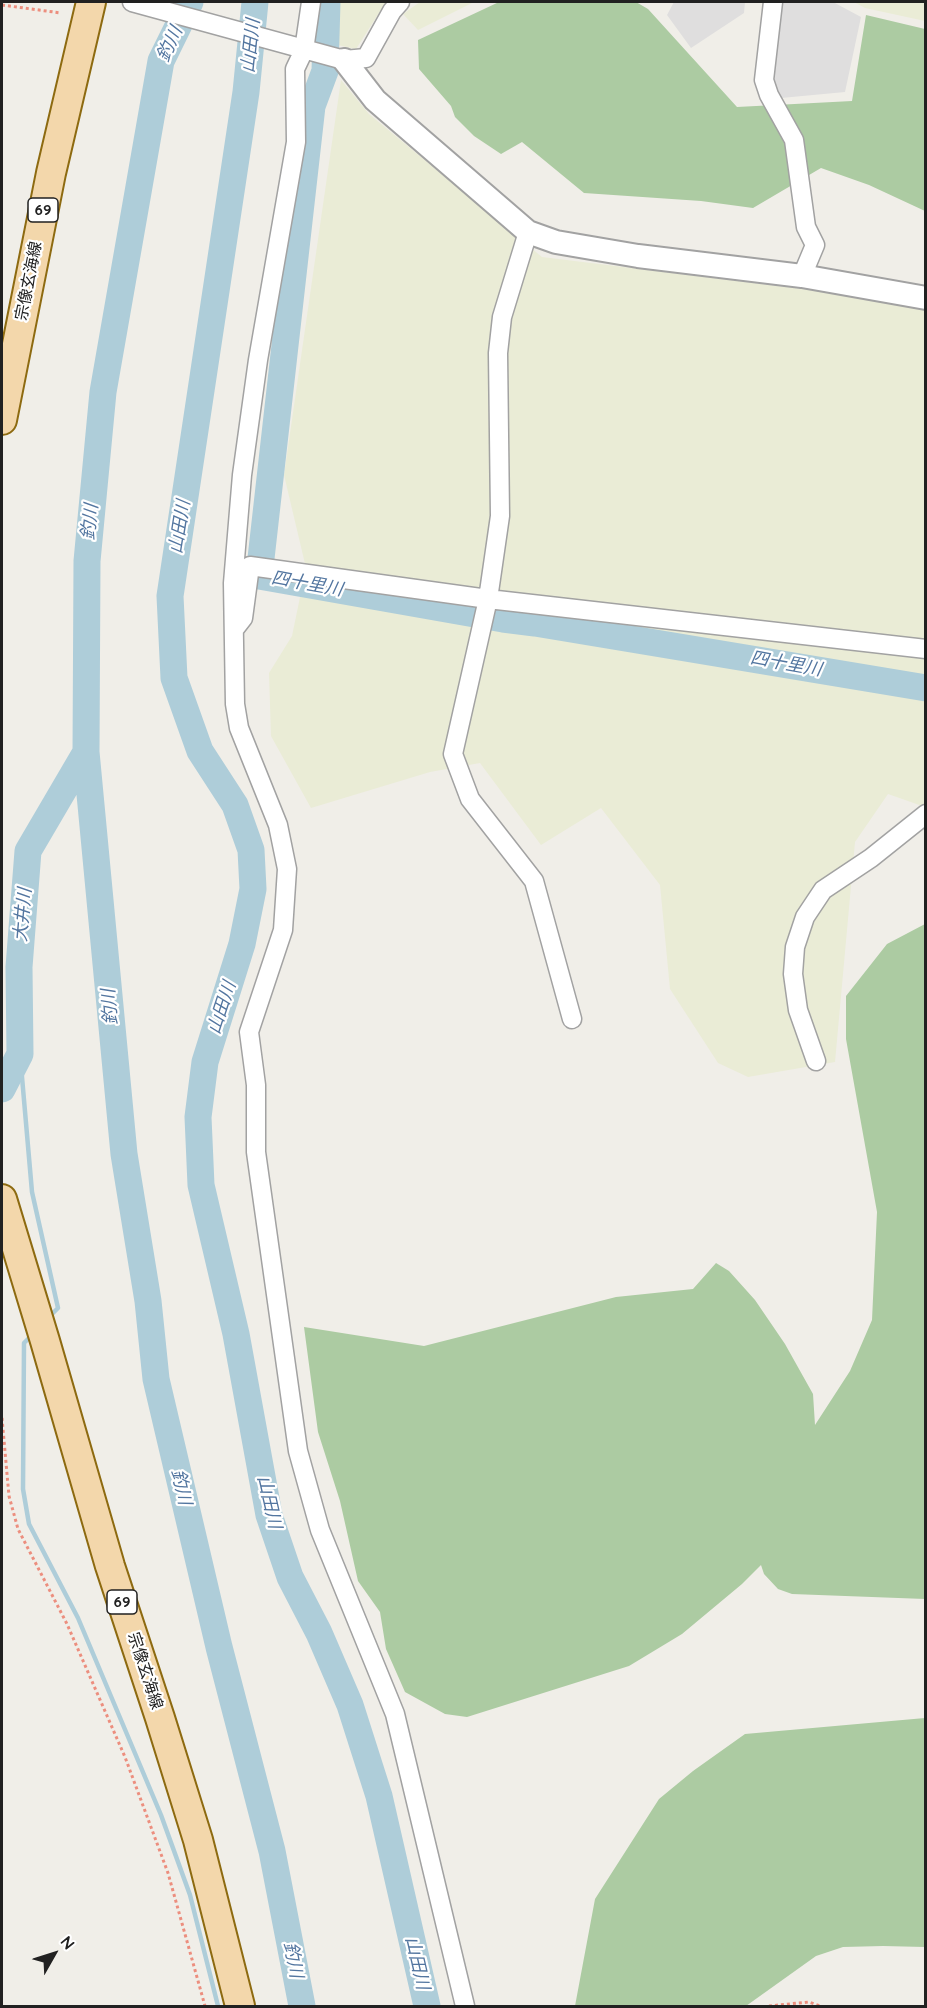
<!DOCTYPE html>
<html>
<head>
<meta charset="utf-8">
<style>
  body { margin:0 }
  #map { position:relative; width:927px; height:2008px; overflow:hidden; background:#f0eee8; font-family:Quicksand,sans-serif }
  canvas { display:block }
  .frame { position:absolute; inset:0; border:3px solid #212121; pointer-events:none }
  .north { position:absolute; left:24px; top:1924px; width:60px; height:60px; -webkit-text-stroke:4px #fff; paint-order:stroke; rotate:51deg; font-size:16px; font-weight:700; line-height:24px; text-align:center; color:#212121 }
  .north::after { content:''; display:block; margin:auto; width:21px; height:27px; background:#212121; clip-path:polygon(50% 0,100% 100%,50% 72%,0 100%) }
</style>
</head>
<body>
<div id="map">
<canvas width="927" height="2008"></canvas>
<div class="frame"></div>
<div class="north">N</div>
</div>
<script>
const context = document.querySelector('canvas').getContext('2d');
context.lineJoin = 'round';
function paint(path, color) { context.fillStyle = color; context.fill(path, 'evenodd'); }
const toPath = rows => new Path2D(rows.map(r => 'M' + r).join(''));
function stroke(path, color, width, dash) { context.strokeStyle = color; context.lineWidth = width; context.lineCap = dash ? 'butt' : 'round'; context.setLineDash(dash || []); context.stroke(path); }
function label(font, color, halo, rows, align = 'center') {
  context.font = font + ' Quicksand,"Noto Sans JP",sans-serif'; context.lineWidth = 4.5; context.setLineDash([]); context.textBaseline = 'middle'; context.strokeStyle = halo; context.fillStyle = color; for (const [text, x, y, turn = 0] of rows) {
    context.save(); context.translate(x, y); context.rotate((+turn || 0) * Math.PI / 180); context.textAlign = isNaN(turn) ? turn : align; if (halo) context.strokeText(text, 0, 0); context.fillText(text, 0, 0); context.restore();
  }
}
paint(toPath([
  [674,2,745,2,744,13,691,48,667,15],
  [779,2,833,2,861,17,845,92,781,98,770,84]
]), '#dfdede');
paint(toPath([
  [322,2,386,2,356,49,314,40],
  [420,2,474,2,418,30,403,14],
  [854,2,925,2,925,21,865,8],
  [341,80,369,114,542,257,925,304,925,807,888,794,855,842,835,1062,748,1077,718,1063,670,989,660,885,601,808,541,845,480,763,430,772,311,808,271,736,269,673,292,636,306,568,284,475]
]), '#eaecd6');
paint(toPath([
  [499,2,636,2,648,9,737,107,852,101,866,15,925,29,925,211,869,185,821,168,753,208,701,201,584,193,522,142,501,154,474,136,455,117,451,106,419,69,418,40],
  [925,924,925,1599,792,1594,778,1589,764,1574,761,1565,742,1584,682,1634,629,1666,467,1717,445,1714,405,1692,386,1649,380,1612,358,1581,340,1501,318,1432,304,1327,424,1346,616,1297,693,1289,716,1263,729,1271,755,1300,785,1344,813,1394,815,1425,850,1371,872,1320,877,1212,846,1039,846,996,887,944],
  [925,1718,925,1947,883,1946,843,1947,816,1956,746,2006,575,2006,595,1899,659,1799,693,1771,745,1734]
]), '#accba2');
stroke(toPath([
  [20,1054,32,1192,58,1308,51,1315],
  [29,1338,24,1343,23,1489,29,1524,78,1618,161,1815,190,1895,218,2006]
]), '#aecdd9', 4.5);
stroke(toPath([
  [190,2,161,61,103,392,87,561,86,752,124,1154,148,1301,156,1379,219,1647,272,1851,302,2006],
  [255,2,246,92,170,596,174,678,200,751,235,805,251,850,253,889,242,944,205,1062,198,1117,201,1185,236,1334,269,1515,290,1577,319,1633,350,1705,379,1796,427,2006],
  [327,2,325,71,312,106,259,576,503,619,535,623,926,688],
  [2,1089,20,1054,19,967,28,851,86,752]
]), '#aecdd9', 27);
const minor = toPath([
  [132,2,344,60,366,58,392,11,400,2],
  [311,2,304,50,295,69,296,142,258,360,242,475,233,583,235,704,239,728,278,825,287,869,283,930,249,1032,256,1085,256,1152,298,1451,320,1530,395,1714,465,2006],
  [773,2,764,80,769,95,794,140,806,227,815,245,802,276],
  [528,232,502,317,498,353,500,516,488,599,453,754,470,799,534,881,572,1019],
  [236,627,243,618,250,566,488,599,926,649],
  [816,1061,798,1010,793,974,795,947,805,917,823,890,871,858,926,814]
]);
const tertiary = toPath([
  [344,60,375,100,528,232,556,242,638,256,802,276,926,298]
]);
const primary = toPath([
  [2,420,51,173,91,2],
  [2,1199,45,1341,110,1566,160,1718,198,1840,240,2006]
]);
stroke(minor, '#a2a2a2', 21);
stroke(tertiary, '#a2a2a2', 26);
stroke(primary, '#8d6a10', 32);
stroke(toPath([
  [2,5,61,13],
  [2,1418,9,1496,18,1529,67,1624,125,1757,168,1873,205,2006],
  [769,2006,809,2002,820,2006]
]), '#ec8e7e', 3, [3, 3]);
stroke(minor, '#fff', 18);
stroke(tertiary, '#fff', 22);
stroke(primary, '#f3d7ab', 28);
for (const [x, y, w] of [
  [43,210,30],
  [122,1602,30]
]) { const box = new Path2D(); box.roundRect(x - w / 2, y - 12, w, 24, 4.5); context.fillStyle = '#fff'; context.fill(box); stroke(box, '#212121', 1.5); }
label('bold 15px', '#212121', null, [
  ["69",43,210],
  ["69",122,1602]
]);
label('16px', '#212121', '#fff', [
  ["宗像玄海線",29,281,-79],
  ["宗像玄海線",145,1671,72]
]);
label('italic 18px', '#5376a0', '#fff', [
  ["釣川",170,44,-66],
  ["山田川",251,46,-84],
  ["釣川",90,522,-84],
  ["山田川",180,527,-81],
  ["四十里川",307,584,10],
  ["四十里川",786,664,10],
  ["大井川",23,915,-85],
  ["釣川",110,1007,-95],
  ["山田川",222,1008,-72],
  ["釣川",181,1487,77],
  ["山田川",269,1502,77],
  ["釣川",293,1960,79],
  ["山田川",417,1963,77]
]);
</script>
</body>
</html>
